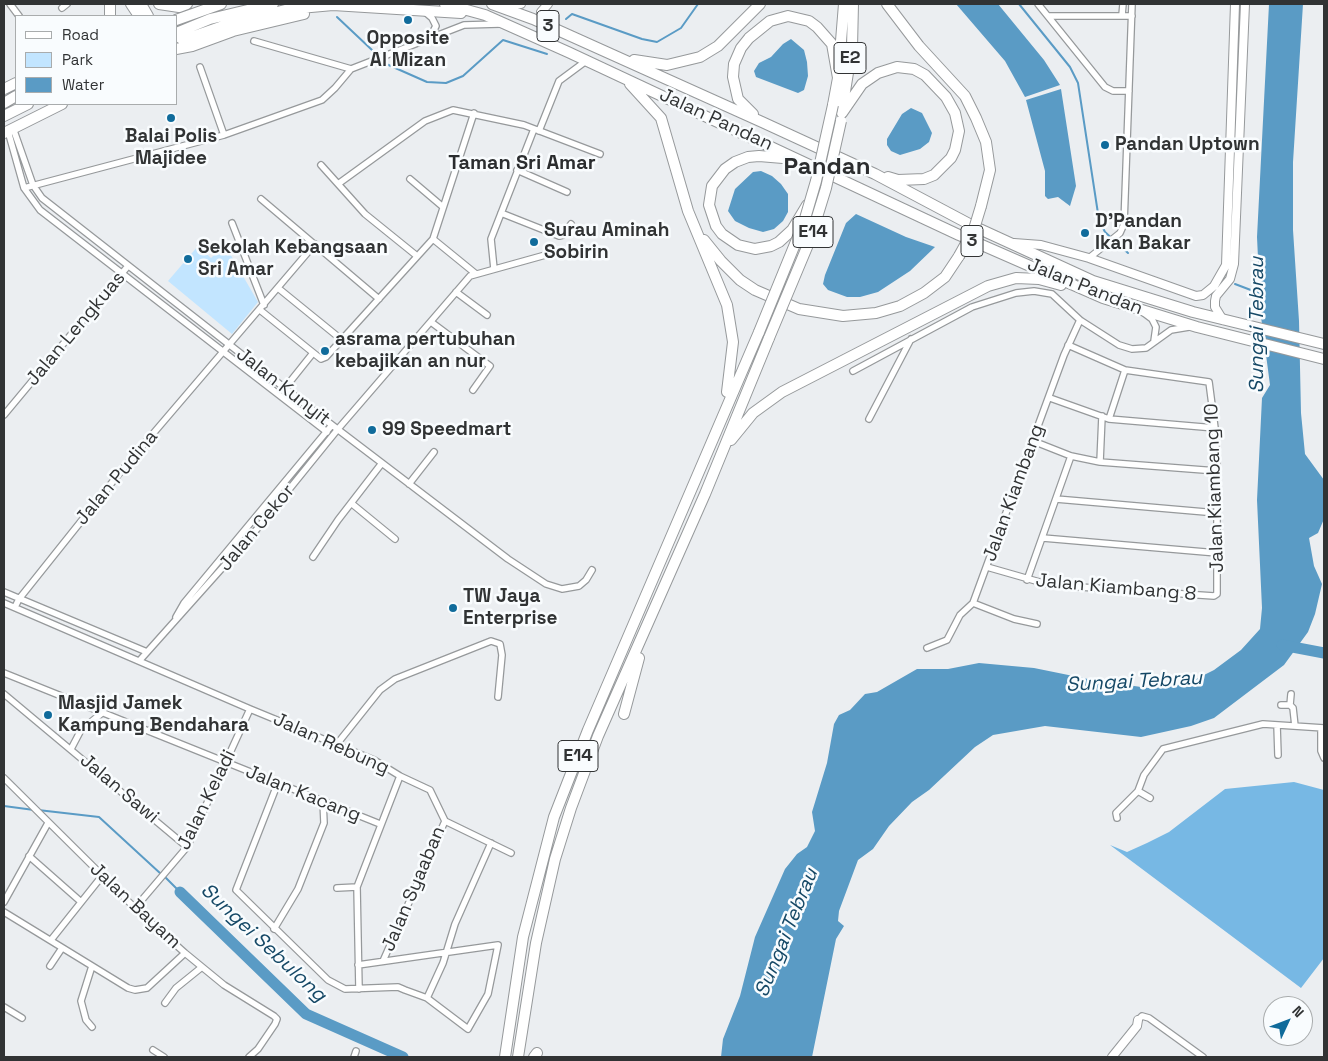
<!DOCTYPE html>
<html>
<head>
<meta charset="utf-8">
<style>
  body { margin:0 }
  #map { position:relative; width:1328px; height:1061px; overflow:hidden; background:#ebeef1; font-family:"Space Grotesk",sans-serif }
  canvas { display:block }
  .frame { position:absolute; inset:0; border:5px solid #313334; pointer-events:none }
  .legend { position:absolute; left:15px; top:15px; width:162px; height:90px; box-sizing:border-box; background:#f9fcfe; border:1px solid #a9acad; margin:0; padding:6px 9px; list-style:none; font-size:15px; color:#313334 }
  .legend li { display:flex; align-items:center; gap:10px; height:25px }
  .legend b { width:25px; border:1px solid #a9acad }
  .north { position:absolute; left:1263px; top:996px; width:50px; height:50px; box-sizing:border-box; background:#f9fcfe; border:1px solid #a9acad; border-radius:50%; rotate:47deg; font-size:14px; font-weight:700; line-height:20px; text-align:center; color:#313334 }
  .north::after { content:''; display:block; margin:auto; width:18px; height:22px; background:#106b9b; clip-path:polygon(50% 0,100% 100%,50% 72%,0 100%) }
</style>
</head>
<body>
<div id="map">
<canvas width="1328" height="1061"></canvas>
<div class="frame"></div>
<ul class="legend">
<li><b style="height:6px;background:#fff"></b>Road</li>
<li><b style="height:14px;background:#c2e5ff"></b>Park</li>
<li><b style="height:14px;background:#5a9bc5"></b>Water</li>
</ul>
<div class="north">N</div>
</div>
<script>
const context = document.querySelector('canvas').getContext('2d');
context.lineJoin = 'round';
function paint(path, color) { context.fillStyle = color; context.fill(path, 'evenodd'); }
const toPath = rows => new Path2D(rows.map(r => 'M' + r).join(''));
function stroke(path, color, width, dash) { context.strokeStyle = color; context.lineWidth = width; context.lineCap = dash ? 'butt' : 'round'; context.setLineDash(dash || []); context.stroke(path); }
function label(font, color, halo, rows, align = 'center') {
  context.font = font + ' "Space Grotesk",sans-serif'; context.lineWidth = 5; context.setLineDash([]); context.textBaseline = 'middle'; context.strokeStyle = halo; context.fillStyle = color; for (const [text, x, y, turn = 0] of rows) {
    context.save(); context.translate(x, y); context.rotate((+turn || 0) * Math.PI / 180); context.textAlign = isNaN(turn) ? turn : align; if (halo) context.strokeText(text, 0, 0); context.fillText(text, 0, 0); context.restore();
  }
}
paint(toPath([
  [225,245,258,302,232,334,168,281,198,246,211,258]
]), '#c2e5ff');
paint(toPath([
  [1294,782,1324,790,1324,958,1301,988,1110,845,1127,852,1147,843,1169,832,1225,789]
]), '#77b8e4');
paint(toPath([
  [956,4,998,4,1044,60,1060,85,1025,97,1005,61],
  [1269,4,1303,4,1293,162,1293,230,1299,321,1301,413,1305,454,1324,480,1324,519,1318,533,1309,538,1314,566,1322,584,1315,614,1308,632,1284,665,1214,718,1191,726,1141,737,1045,726,993,735,975,747,929,790,912,802,889,826,873,849,858,860,839,911,838,921,844,926,836,939,812,1057,721,1057,723,1039,740,996,755,937,785,869,797,854,807,847,815,831,812,812,827,763,834,724,839,715,850,710,865,694,877,692,917,669,948,669,979,663,1034,668,1093,680,1148,688,1186,684,1214,670,1241,650,1260,629,1262,608,1257,500,1262,398,1270,385,1260,309,1255,299,1259,279,1257,237],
  [791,39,804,50,807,62,808,76,804,90,798,93,756,77,754,71,759,63,771,57,783,44],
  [1061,89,1076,186,1070,206,1058,197,1048,199,1045,196,1045,171,1026,100],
  [911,108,922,113,932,133,929,142,920,149,900,155,891,151,887,145,887,139,902,114],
  [761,171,772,176,781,184,788,194,788,212,783,221,774,229,763,232,749,228,735,221,728,211,735,189,753,172],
  [856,214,906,237,935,247,910,271,878,292,860,297,847,297,828,290,823,284,825,275,846,223]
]), '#5a9bc5');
stroke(toPath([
  [1019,4,1070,67,1078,83,1099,220,1105,232,1128,253],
  [337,17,372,50],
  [566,19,572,14,642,39,657,42,681,28,698,4],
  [384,63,427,82,446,83,463,76,503,40,547,54],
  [1235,284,1256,292],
  [4,806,34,810],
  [38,810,99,817,161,874],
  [165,877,180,892]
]), '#5a9bc5', 2);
stroke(toPath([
  [1282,645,1324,653],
  [180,892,306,1014,403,1057]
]), '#5a9bc5', 11);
const street = toPath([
  [10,4,19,16],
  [1038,4,1105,87,1113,91,1129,91],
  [62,8,67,4],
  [425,12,432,18,436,26,430,37],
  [1122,15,1123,4],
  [1048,16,1132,16],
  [254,41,351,69],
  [200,67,224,135],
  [13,128,33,185,42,198,332,425,508,559,546,584,562,589,579,586,586,580,592,570],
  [8,131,24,188,40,210,327,432],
  [539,131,559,81,586,61],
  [321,165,365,214,417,256],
  [517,170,567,192],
  [410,179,443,207],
  [338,184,425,121,453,110,524,125,600,154],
  [24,188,224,135,322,100,335,88,351,69,464,25,500,24],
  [261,199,379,299],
  [501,213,559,236,563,235,571,224],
  [232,223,264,305],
  [433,239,476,274],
  [1089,258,1120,233,1124,224,1132,4],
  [494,269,491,239,534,129],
  [278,288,342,340],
  [456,292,487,315],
  [260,310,321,359,326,357,433,239,474,113],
  [1144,313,1152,319,1156,327,1154,341],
  [431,322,490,366,473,390],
  [853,371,972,307,1016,293,1034,291,1052,294,1080,320,1119,345,1132,349,1146,348,1171,330,1189,327],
  [285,388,313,353],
  [1050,398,1109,419,1215,428],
  [4,415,128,266],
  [869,419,911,339],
  [1109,419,1125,370],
  [1033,441,1071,456,1100,462,1217,471],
  [1100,462,1102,416],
  [409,484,434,452],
  [1056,499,1217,513],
  [351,503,395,539],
  [1043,538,1217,553],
  [313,557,338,520,382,463],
  [987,567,1050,585,1214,596,1217,594,1217,471,1215,428,1209,382,1125,370,1068,345],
  [1027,580,1071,456],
  [4,592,147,652],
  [4,603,250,709,374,760,400,776,430,790,445,821,383,961],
  [15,607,19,599,122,470,315,244],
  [176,617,184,603,332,425],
  [1037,624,1014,619,973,603,1064,355,1080,320],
  [927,648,947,640,960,615,973,603],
  [140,660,257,529,338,429,470,276,549,254],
  [4,673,380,824],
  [4,694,187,847],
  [1281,705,1290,705,1293,708,1295,726],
  [1290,705,1291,694],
  [1277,725,1278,755],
  [1321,728,1321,751,1324,758],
  [337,744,380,690,395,679,491,641,500,644,502,655,498,697],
  [71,749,81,730,102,713],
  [4,778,135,908,185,953,224,985,274,1016,277,1019,275,1024,258,1049,249,1057],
  [277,785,236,890,328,980,345,989,398,987,405,990,427,998,468,1029,488,994,498,945,358,965],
  [1138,791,1150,798],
  [1117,818,1116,813,1138,791,1144,775,1163,749,1263,724,1324,728],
  [445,821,511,853],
  [29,856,80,901],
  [337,888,357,887],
  [4,902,48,823],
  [135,908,187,847,250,709],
  [4,912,128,988,135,990,147,988,185,953],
  [274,929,298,889,324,823,323,801],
  [51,940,102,876],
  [50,966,62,948],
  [359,989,357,887,400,776],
  [427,998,443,963,455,924,491,843],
  [165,1003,176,988,202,967],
  [4,1007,22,1018],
  [1138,1020,1142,1016,1149,1018,1203,1057],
  [92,1027,86,1020,81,1001,92,966],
  [153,1050,164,1057],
  [354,1057,356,1051]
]);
const secondary = toPath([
  [500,6,521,4],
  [545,25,541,12,548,4],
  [1014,243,1041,245,1089,258,1196,296,1203,295,1214,286,1226,265,1235,4],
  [1223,320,1215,307,1215,301,1216,296,1230,279,1234,264,1245,4],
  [1112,1057,1137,1026,1138,1020]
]);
const highway = toPath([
  [110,4,110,16],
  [131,4,139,16],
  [141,4,148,16],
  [159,4,179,7,187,4],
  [445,4,485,15,568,52,959,235,1103,298,1197,327,1324,359],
  [492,4,533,19,762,122,875,174,973,226,1093,281,1193,312,1324,344],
  [887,4,919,46,965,96,976,118,986,142,990,170,981,206],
  [176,20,221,4],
  [176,33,210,19,273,4],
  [176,35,182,39,189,38,226,25,289,9,333,5,461,13],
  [176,49,192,46,233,31,304,14],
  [634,60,667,65,700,57,718,46,760,4],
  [630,84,661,118,688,211,727,305,733,342,727,392],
  [4,89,16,83],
  [4,103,16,96],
  [833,105,838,78,844,4],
  [842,110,852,48,853,4],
  [842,113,862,84,878,73,897,67,914,69,925,75,946,97,955,113,959,131,955,150,951,158,934,175,924,179,898,180,888,177],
  [753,114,738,99,733,77,734,64,741,48,749,38,770,21,788,16,809,21,817,27,832,44,838,78],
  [4,116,28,104],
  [4,133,62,104],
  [795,159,759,156,748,157,735,162,725,169,712,186,709,205,716,226,722,234,738,245,755,249,771,246,779,242,792,230,807,205],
  [704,240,721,261,740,280,755,290,799,309,843,316,876,313,900,306,924,293,945,277,959,256],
  [731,440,753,413,782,392,988,286,1016,278,1039,279,1061,285],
  [624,714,639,658],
  [505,1057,523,937,554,817,588,730,759,332],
  [518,1057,536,943,555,859,571,808,598,736,705,494,769,338],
  [534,1057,537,1053]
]);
stroke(street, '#96999b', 8);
stroke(secondary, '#96999b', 10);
stroke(highway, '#96999b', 12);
stroke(street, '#fff', 5.5);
stroke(secondary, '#fff', 8);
stroke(highway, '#fff', 10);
const highwayBridge = toPath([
  [959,256,974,229,981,206],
  [759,332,804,222,816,181,833,105],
  [769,338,810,240,826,188,841,121]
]);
stroke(highwayBridge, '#96999b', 12, []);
stroke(highwayBridge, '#fff', 10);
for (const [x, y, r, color] of [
  [408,20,5,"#106b9b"],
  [171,118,5,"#106b9b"],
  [1105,145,5,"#106b9b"],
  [1085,233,5,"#106b9b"],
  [534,242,5,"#106b9b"],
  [188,259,5,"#106b9b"],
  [325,351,5,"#106b9b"],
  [372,430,5,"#106b9b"],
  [453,608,5,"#106b9b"],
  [48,715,5,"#106b9b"]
]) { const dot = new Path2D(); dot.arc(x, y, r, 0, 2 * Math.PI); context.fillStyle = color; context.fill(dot); stroke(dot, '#f9fcfe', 2); }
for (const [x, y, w] of [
  [548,26,22],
  [850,58,32],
  [813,232,40],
  [972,241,22],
  [578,756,40]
]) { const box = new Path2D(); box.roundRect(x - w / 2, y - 15.5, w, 31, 4); context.fillStyle = '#f9fcfe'; context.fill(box); stroke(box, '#313334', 1); }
label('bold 18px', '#313334', null, [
  ["3",548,26],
  ["E2",850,58],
  ["E14",813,232],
  ["3",972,241],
  ["E14",578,756]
]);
label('bold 19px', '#313334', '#f9fcfe', [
  ["Opposite",408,39,"center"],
  ["Al Mizan",408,61,"center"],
  ["Balai Polis",171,137,"center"],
  ["Majidee",171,159,"center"],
  ["Pandan Uptown",1115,145],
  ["D'Pandan",1095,222],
  ["Ikan Bakar",1095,244],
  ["Surau Aminah",544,231],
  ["Sobirin",544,253],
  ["Sekolah Kebangsaan",198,248],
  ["Sri Amar",198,270],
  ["asrama pertubuhan",335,340],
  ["kebajikan an nur",335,362],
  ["99 Speedmart",382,430],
  ["TW Jaya",463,597],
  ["Enterprise",463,619],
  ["Masjid Jamek",58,704],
  ["Kampung Bendahara",58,726]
], 'left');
label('19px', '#313334', '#f9fcfe', [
  ["Jalan Pandan",716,120,25],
  ["Jalan Pandan",1085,287,22],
  ["Jalan Lengkuas",76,329,-50],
  ["Jalan Kunyit",283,387,38],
  ["Jalan Pudina",117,478,-50],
  ["Jalan Kiambang 10",1215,488,-92],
  ["Jalan Kiambang",1014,493,-70],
  ["Jalan Cekor",257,528,-50],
  ["Jalan Kiambang 8",1116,588,5],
  ["Jalan Rebung",331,744,24],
  ["Jalan Sawi",119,789,40],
  ["Jalan Kacang",303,794,22],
  ["Jalan Keladi",207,800,-64],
  ["Jalan Syaaban",414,889,-67],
  ["Jalan Bayam",135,906,43]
]);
label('bold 20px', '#2b2d2f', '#f9fcfe', [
  ["Taman Sri Amar",522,164]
]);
label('italic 20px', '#154866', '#f9fcfe', [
  ["Sungai Tebrau",1258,325,-90],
  ["Sungai Tebrau",1134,682,-3],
  ["Sungai Tebrau",787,933,-68],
  ["Sungei Sebulong",263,943,43]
]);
label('bold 24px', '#2b2d2f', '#f9fcfe', [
  ["Pandan",827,167]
]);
</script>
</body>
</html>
